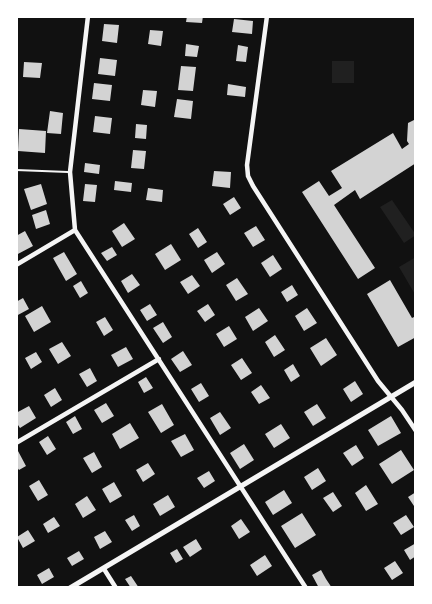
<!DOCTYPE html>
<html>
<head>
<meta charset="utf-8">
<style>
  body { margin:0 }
  #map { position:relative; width:432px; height:604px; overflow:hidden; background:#111; font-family:"PT Sans Narrow",sans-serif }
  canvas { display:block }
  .frame { position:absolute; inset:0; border:18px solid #fff; pointer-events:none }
</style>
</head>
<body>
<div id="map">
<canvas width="432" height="604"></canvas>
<div class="frame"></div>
</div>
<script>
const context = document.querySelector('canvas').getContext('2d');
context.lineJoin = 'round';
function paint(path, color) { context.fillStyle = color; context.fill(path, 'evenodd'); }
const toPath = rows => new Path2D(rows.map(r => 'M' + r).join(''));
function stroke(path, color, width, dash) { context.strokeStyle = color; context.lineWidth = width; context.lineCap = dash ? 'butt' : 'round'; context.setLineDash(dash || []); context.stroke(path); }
paint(toPath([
  [332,61,354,61,354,83,332,83],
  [392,200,416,235,404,243,380,207],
  [416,257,416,296,399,267]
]), '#202020');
paint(toPath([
  [187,16,203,16,202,23,186,22],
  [234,19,253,21,252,34,232,32],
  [104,24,119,25,117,43,102,41],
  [150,30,163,31,161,46,148,44],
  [186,44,199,46,197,57,185,56],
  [238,45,248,47,246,62,236,61],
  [100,58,117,60,115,76,98,74],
  [24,62,42,63,40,78,23,77],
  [181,66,196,67,193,91,178,90],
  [94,83,112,85,110,101,92,99],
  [228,84,246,87,245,97,227,95],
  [143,90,157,91,155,107,141,105],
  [177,99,193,101,191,119,174,117],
  [50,111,63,113,61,134,47,133],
  [95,116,112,118,110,134,93,132],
  [416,119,416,163,360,199,355,190,334,205,375,268,358,279,302,192,319,181,329,196,342,188,331,171,393,133,402,149,409,144,407,141,408,123],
  [136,124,147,125,146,139,135,138],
  [19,129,46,131,45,153,18,151],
  [133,150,146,151,144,169,131,168],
  [85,163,100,165,99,174,84,172],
  [214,171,231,172,230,188,212,186],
  [115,181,132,183,131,192,114,190],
  [41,184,47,204,31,210,24,189],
  [85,184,97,185,95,202,83,201],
  [148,188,163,190,162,202,146,200],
  [234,197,241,208,230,215,223,204],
  [46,210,50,224,36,229,32,215],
  [124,223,135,239,122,247,112,231],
  [256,226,265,240,253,247,244,233],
  [198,228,207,242,198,248,189,234],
  [25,231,33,246,16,255,16,236],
  [171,244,181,260,165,270,155,254],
  [112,247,117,255,107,261,101,253],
  [64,252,77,274,66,281,53,258],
  [217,252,225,264,212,273,204,260],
  [273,255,282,269,270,277,261,263],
  [132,274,140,285,128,293,121,281],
  [192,275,200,286,188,294,180,282],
  [237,278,248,294,236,301,226,285],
  [390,280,412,318,416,316,416,337,398,347,367,294],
  [81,281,88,293,80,298,73,286],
  [292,285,298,295,287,302,281,292],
  [23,298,29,309,16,316,16,302],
  [150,304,157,315,147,321,140,310],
  [208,304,215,315,205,322,197,311],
  [42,306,51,322,34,332,25,316],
  [259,308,268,321,253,331,245,317],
  [307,308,317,323,304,331,295,316],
  [105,317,113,330,104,336,96,322],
  [163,322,172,337,163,343,153,328],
  [229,326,237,339,224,347,216,334],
  [275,335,285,350,274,357,265,342],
  [326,338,337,355,321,366,310,348],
  [62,342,71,356,58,364,49,349],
  [126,347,133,359,118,367,111,355],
  [183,351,192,365,180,372,171,359],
  [36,352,42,362,31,369,25,358],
  [242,358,252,373,241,380,231,365],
  [293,364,300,376,291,382,284,370],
  [90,368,97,381,87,387,79,374],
  [146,377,153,388,144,393,138,382],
  [355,381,363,394,351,402,343,389],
  [201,383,209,396,199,402,191,389],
  [261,385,270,398,259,404,251,392],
  [55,388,62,400,51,407,44,395],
  [106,403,114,416,102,423,94,410],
  [162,404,174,425,161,433,148,412],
  [317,404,326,418,313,426,304,412],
  [29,406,36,418,20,428,16,422,16,413],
  [220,412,231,428,220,435,210,418],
  [75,416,82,429,73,434,66,422],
  [391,416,401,433,378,446,368,430],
  [130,423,139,438,120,449,112,434],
  [281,424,290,438,274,448,265,434],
  [185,434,194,450,181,457,171,441],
  [48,436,56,449,47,455,39,442],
  [244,444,254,460,240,469,230,453],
  [356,445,364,458,352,466,343,453],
  [401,450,414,470,392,484,379,464],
  [16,451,18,451,26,466,19,470,16,466],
  [94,452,102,467,92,473,83,458],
  [148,463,155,474,143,482,136,470],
  [318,468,326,481,312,490,304,477],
  [209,471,215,481,204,488,197,478],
  [39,480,48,495,38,501,29,486],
  [114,482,122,496,110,503,102,489],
  [366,485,378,504,366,511,355,493],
  [284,490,292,503,273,515,265,502],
  [333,492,342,506,333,512,323,498],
  [416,492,416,509,408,497],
  [168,495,175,507,160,516,153,504],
  [87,496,96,510,83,518,75,504],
  [302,513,316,535,295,548,281,526],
  [134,515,140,526,132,531,125,520],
  [406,515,414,527,401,535,393,523],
  [54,517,60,526,48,533,43,524],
  [241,519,250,532,239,539,231,526],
  [28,530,35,541,23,548,17,537],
  [105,531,112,542,100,549,94,537],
  [196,539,202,549,190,557,183,547],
  [416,543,416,556,410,560,404,550],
  [177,549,183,559,176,563,170,553],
  [79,551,84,559,72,566,67,558],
  [265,555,272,566,257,576,250,565],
  [395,561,403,573,392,580,384,568],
  [49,568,54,577,42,584,37,575],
  [321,570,326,579,332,588,319,588,312,575],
  [131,576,139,588,131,588,125,579]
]), '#d3d3d3');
stroke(toPath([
  [16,170,68,172]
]), '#f5f5f5', 2);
stroke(toPath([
  [88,16,70,172,75,230,306,588],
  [267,16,247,165,248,176,253,186,378,381,402,410,416,431],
  [16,265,75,230],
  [16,443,159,359],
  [104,569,116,588]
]), '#f5f5f5', 4.5);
stroke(toPath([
  [70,588,416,382]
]), '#f5f5f5', 5);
</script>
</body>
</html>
